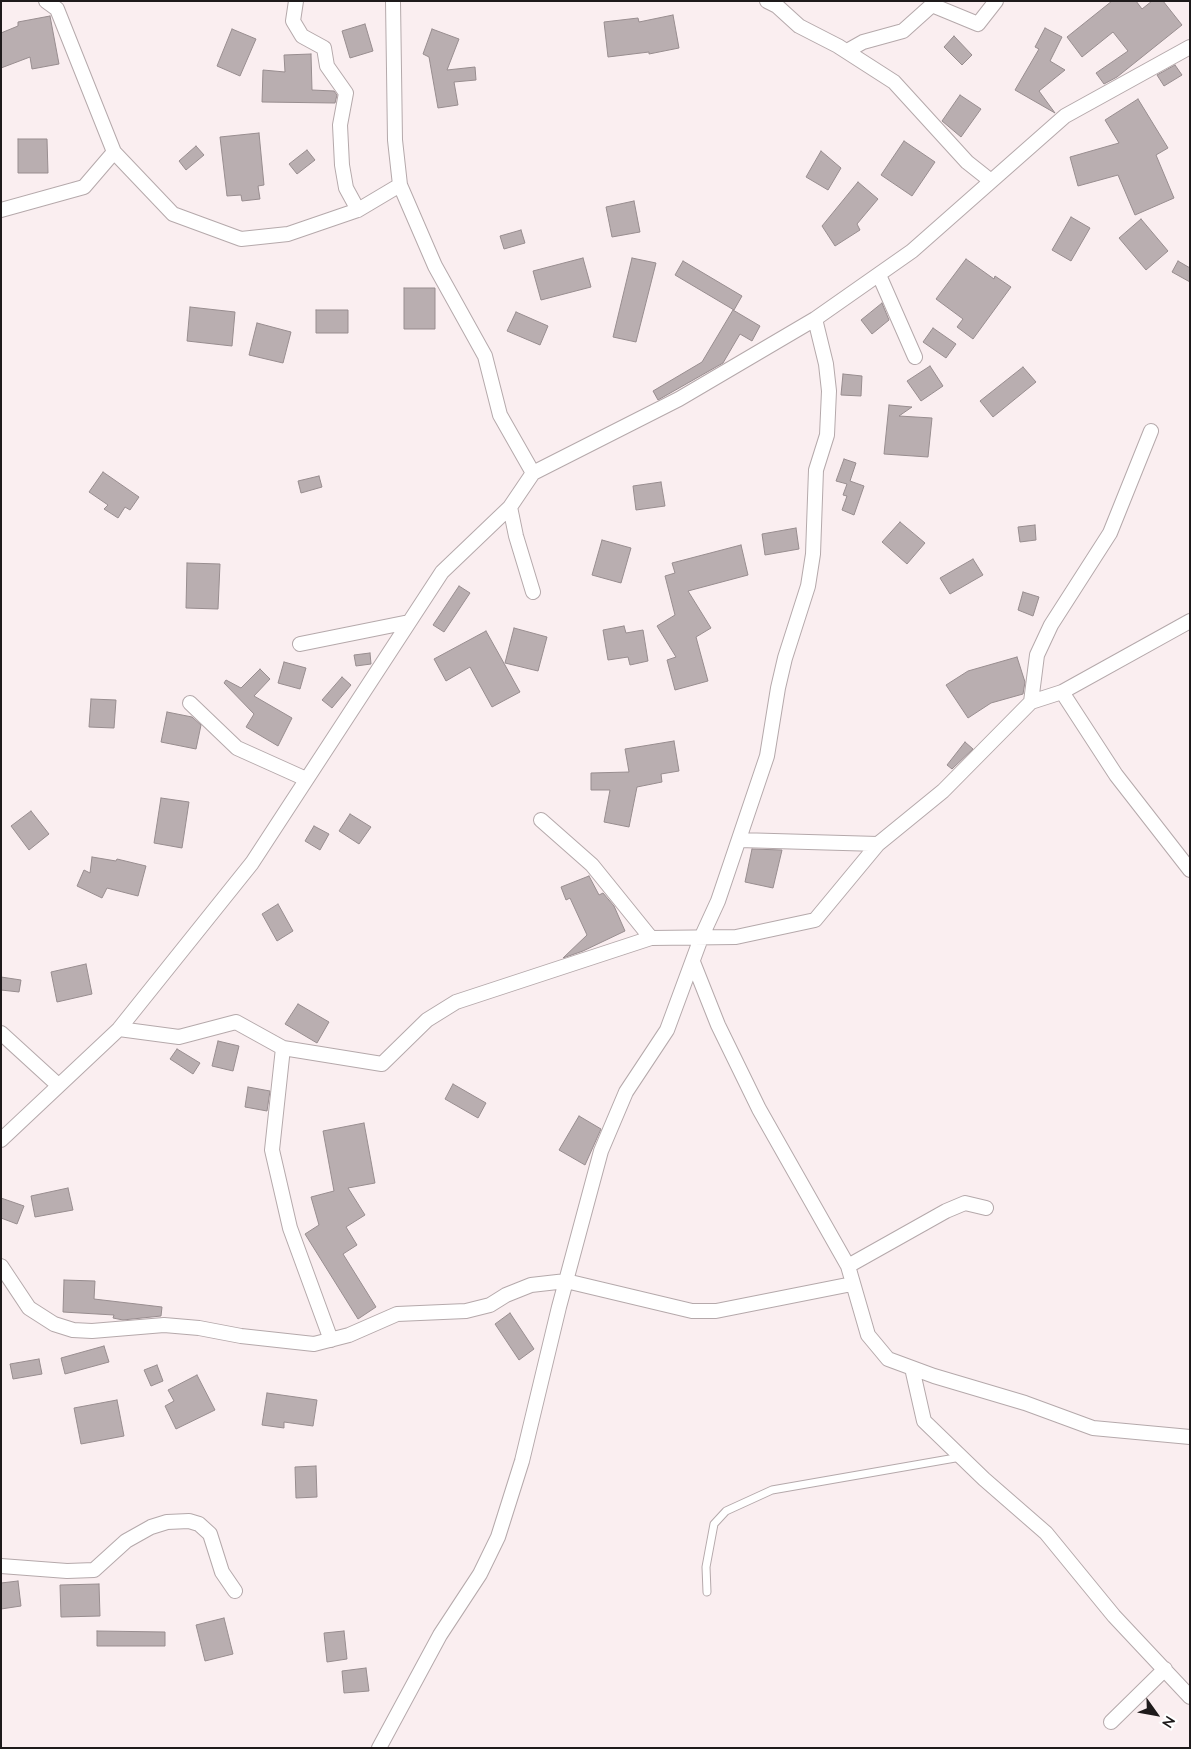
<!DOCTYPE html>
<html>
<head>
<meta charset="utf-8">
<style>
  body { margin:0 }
  #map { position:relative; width:1191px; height:1749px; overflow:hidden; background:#faeef0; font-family:Lato,sans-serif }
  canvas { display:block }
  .frame { position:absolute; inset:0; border:2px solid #1e1a1b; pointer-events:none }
  .north { position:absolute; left:1131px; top:1689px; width:50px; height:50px; -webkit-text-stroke:4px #fff; paint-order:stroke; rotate:122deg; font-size:14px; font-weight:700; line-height:20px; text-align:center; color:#1e1a1b }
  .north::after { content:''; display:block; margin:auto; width:18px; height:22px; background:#1e1a1b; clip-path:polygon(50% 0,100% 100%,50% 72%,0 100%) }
</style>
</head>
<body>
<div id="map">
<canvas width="1191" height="1749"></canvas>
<div class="frame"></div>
<div class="north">N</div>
</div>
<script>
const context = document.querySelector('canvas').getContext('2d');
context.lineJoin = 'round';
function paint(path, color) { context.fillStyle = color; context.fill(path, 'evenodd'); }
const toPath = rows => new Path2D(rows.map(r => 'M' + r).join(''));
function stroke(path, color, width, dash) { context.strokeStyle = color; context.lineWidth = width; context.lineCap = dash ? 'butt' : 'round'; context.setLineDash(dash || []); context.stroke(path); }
const building = toPath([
  [1112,1,1136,1,1142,9,1152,1,1163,1,1182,25,1117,77,1104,84,1096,73,1128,51,1113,32,1082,57,1067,37,1112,1],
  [673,15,679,48,649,54,649,52,608,57,604,22,638,18,639,22,673,15],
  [50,16,59,64,32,69,30,57,1,68,1,33,18,26,18,22,50,16],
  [365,24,373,51,350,58,342,31,365,24],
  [1045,28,1062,37,1050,61,1065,70,1039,91,1055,113,1015,90,1039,49,1035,47,1045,28],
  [232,29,256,39,240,76,217,66,232,29],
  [432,29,459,39,447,70,475,67,476,80,454,82,458,105,438,108,429,57,423,54,432,29],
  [954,36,972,55,962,65,944,47,954,36],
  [311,54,312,90,334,91,337,95,335,103,262,102,263,70,285,72,284,55,311,54],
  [1175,65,1182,75,1164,86,1157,75,1175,65],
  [960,95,981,109,961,137,942,121,960,95],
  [1138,99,1168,148,1156,155,1174,198,1135,215,1118,175,1078,186,1070,157,1119,143,1105,120,1138,99],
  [259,133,264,185,258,186,260,199,242,201,241,195,227,196,220,137,259,133],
  [18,139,47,139,48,173,18,173,18,139],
  [904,141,935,162,912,196,881,175,904,141],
  [196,146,204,155,186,170,179,161,196,146],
  [307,150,315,160,297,174,289,164,307,150],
  [821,151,841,168,828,190,806,177,821,151],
  [858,182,878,199,857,224,860,230,835,246,822,226,858,182],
  [634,201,640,232,612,237,606,207,634,201],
  [1071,217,1090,228,1071,261,1052,250,1071,217],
  [1141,219,1168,251,1146,270,1119,238,1141,219],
  [521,230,525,243,504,249,500,236,521,230],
  [583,258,591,287,541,300,533,271,583,258],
  [632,258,656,263,636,342,613,337,632,258],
  [966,259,994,279,995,276,1011,287,973,339,957,327,963,319,936,299,966,259],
  [683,261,742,296,734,310,675,275,683,261],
  [1178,261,1190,268,1190,282,1172,272,1178,261],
  [404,288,435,288,435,329,404,329,404,288],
  [882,303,889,320,872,334,861,320,882,303],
  [190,307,235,312,232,346,187,341,190,307],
  [316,310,348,310,348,333,316,333,316,310],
  [733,310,760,326,752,341,740,334,723,363,658,400,653,391,702,362,733,310],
  [516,312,548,326,540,345,507,331,516,312],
  [257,323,291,332,283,363,249,355,257,323],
  [933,328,956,344,946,358,923,342,933,328],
  [930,366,943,386,921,401,907,381,930,366],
  [1023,367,1036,382,993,417,980,401,1023,367],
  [843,374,862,376,861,396,841,395,843,374],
  [889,405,912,407,899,416,932,418,928,457,884,454,889,405],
  [844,459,856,463,850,481,864,486,854,515,842,510,847,496,843,495,847,484,836,481,844,459],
  [103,472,139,497,130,510,125,507,118,518,104,509,108,505,89,492,103,472],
  [319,476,322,487,301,493,298,481,319,476],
  [661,482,665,506,636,510,633,486,661,482],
  [900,522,925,543,907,564,882,542,900,522],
  [1035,525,1036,540,1020,542,1018,527,1035,525],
  [796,528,799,549,765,555,762,534,796,528],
  [602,540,631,548,621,583,592,575,602,540],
  [741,545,748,575,688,591,711,628,696,637,708,681,675,690,667,660,676,657,657,626,675,615,665,576,675,573,672,563,741,545],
  [973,559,983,575,950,594,940,578,973,559],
  [187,563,220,564,218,609,186,608,187,563],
  [459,586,470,593,444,632,433,625,459,586],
  [1023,592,1039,597,1033,616,1018,610,1023,592],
  [624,626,626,633,643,630,648,661,630,665,628,657,608,660,603,630,624,626],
  [514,628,547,637,538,671,505,663,514,628],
  [486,631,520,692,492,707,470,667,446,681,434,659,486,631],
  [370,653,371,664,356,666,354,655,370,653],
  [1017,657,1025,682,1023,694,991,703,968,718,946,685,968,671,1017,657],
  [284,662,306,668,300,689,278,683,284,662],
  [260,669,270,679,254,696,292,718,278,746,246,727,254,714,224,683,226,680,241,688,260,669],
  [342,677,351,685,332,708,322,700,342,677],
  [91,699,116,700,114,728,89,727,91,699],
  [167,712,192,717,201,725,196,749,161,742,167,712],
  [674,741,679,771,661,774,662,782,637,787,629,827,604,822,610,790,591,790,591,773,629,772,625,749,674,741],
  [965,742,973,749,952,769,947,765,965,742],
  [161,798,189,802,182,848,154,843,161,798],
  [31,811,49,834,29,850,11,826,31,811],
  [350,814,371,827,359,844,339,831,350,814],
  [314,826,329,834,320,850,305,841,314,826],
  [752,849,782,850,773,888,745,882,752,849],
  [92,857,116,861,117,859,146,866,138,896,107,888,102,898,77,886,84,870,90,873,92,857],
  [589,876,599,895,603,893,614,906,625,931,583,951,563,958,587,935,570,898,566,900,561,887,589,876],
  [278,904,293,931,277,941,262,914,278,904],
  [86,964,92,994,57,1002,51,972,86,964],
  [1,977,21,980,19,992,1,990,1,977],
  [298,1004,329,1022,317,1043,285,1024,298,1004],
  [218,1041,239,1046,233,1071,212,1066,218,1041],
  [177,1049,200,1063,193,1074,170,1059,177,1049],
  [453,1084,486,1103,478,1118,445,1099,453,1084],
  [248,1087,270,1091,267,1111,245,1107,248,1087],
  [579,1116,601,1129,585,1165,559,1150,579,1116],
  [364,1123,375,1183,348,1188,365,1215,346,1227,357,1245,343,1254,376,1307,358,1319,305,1234,319,1225,311,1197,334,1191,323,1131,364,1123],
  [68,1188,73,1210,35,1217,31,1196,68,1188],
  [1,1198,24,1206,17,1224,1,1218,1,1198],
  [64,1280,95,1281,94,1299,162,1307,161,1316,123,1320,113,1318,114,1315,63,1312,64,1280],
  [510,1313,534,1349,519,1360,495,1324,510,1313],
  [104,1346,109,1362,65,1374,61,1358,104,1346],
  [39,1359,42,1374,13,1379,10,1364,39,1359],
  [157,1365,163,1381,151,1386,144,1370,157,1365],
  [197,1375,215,1410,176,1429,165,1406,174,1401,168,1390,197,1375],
  [267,1393,317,1400,313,1426,284,1422,284,1428,262,1425,267,1393],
  [117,1400,124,1436,81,1444,74,1408,117,1400],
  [316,1466,317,1497,296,1498,295,1467,316,1466],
  [18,1581,21,1606,1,1609,1,1583,18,1581],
  [99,1584,100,1616,61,1617,60,1585,99,1584],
  [224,1618,233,1654,205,1661,196,1625,224,1618],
  [97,1631,165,1632,165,1646,97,1646,97,1631],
  [344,1631,347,1659,327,1662,324,1633,344,1631],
  [366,1668,369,1691,344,1693,342,1671,366,1668]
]);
paint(building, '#b9aeb0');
stroke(building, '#988d8f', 1);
const service = toPath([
  [707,1592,706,1567,714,1524,726,1511,772,1490,961,1457]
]);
const minor = toPath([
  [46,1,57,9,114,152,173,214,241,239,288,234,358,210,400,185],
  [296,1,293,21,302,36,324,48,327,66,346,93,340,125,342,165,346,188,358,210],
  [393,1,395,140,400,185,435,266,485,356,500,415,533,473],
  [767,1,777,6,799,26,838,46,894,82,967,162,991,181],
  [847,51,863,42,903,31,932,5,978,24,996,1],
  [1,210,84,187,114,152],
  [879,275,915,357],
  [510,507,516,536,533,592],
  [300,644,409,622],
  [1062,692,1116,775,1190,870],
  [1031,702,1037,655,1051,625,1110,533,1151,431],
  [190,703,237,748,306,779],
  [541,820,592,865,651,938],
  [739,840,878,844],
  [693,962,718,1025,759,1109,848,1266,868,1335,888,1359,934,1376,1025,1403,1093,1428,1190,1437],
  [119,1029,179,1037,236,1022,283,1048,382,1064,427,1020,456,1002,651,938,736,937,815,920,878,844,943,791,1031,702,1062,692,1190,621],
  [1,1033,58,1085],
  [283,1048,272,1150,290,1228,331,1340],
  [1,1140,119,1029,252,863,442,572,510,507,533,473,679,399,815,319,912,251,1065,116,1190,47],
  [1,1266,29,1308,54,1324,73,1330,92,1331,164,1325,199,1328,241,1336,314,1344,349,1335,397,1314,466,1311,490,1305,506,1295,531,1285,566,1281,692,1311,716,1311,852,1284],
  [848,1266,946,1211,965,1203,986,1208],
  [912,1368,924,1421,984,1479,1046,1533,1114,1616,1190,1697],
  [1,1566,67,1571,94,1570,126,1541,151,1527,167,1522,189,1521,199,1524,210,1534,222,1572,235,1591],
  [1111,1722,1165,1669],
  [379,1748,440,1635,480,1574,498,1537,522,1461,559,1307,601,1151,626,1092,667,1030,701,938,718,901,767,756,778,688,785,658,808,586,813,554,816,470,827,435,829,391,826,364,815,319]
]);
stroke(service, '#b5a9ab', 9);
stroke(minor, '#b5a9ab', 16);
stroke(service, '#fff', 7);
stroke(minor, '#fff', 14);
</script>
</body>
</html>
